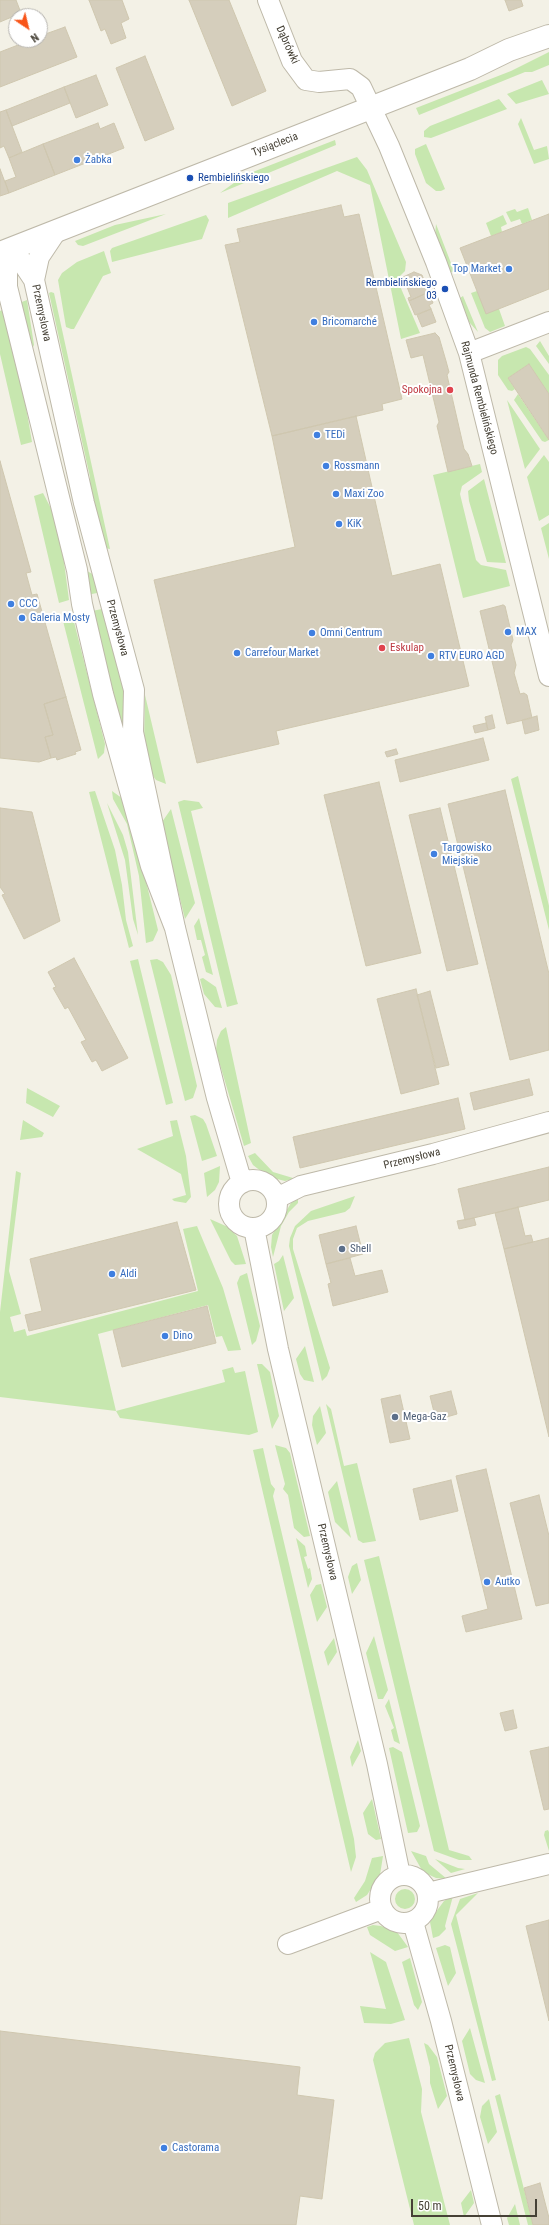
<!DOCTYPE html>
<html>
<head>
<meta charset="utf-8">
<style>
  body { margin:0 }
  #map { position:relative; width:549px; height:2225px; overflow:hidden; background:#f3f1e6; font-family:"Roboto Condensed",sans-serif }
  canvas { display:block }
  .north { position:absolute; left:8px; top:8px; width:40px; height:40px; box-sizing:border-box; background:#fff; border:1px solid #b5b3af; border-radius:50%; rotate:145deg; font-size:11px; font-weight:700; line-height:16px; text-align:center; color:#464136 }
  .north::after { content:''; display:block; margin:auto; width:14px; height:18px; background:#f85418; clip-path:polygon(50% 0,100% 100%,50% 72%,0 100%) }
  .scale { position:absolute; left:411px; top:2199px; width:126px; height:18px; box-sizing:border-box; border:2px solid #464136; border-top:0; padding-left:5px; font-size:12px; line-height:14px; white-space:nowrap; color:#464136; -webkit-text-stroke:3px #fff; paint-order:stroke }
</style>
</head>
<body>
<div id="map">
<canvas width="549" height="2225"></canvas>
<div class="north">N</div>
<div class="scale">50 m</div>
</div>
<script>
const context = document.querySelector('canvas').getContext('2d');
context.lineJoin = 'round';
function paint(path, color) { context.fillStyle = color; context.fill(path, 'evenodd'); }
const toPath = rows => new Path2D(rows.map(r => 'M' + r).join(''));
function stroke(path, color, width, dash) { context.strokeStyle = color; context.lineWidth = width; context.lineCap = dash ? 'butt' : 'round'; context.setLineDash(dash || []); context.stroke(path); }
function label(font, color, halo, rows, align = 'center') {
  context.font = font + ' "Roboto Condensed",sans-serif'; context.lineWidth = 4; context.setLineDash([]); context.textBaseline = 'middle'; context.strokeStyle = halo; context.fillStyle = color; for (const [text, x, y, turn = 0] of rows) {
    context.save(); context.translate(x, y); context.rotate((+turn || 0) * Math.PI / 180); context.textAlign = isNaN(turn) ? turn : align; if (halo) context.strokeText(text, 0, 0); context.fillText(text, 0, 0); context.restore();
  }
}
paint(toPath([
  [549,52,549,65,532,72,525,72,419,115,416,108,511,71],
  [542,80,549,94,516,104,507,94],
  [499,99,507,109,431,138,424,137,424,131,430,126],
  [521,118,534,150,547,146,549,159,534,164,518,124],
  [335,140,336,145,220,193,245,175],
  [426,144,445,189,441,191,436,191,426,183,415,154,415,149],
  [357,157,367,170,406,262,405,271,397,279,420,333,401,339,370,185,337,171,228,218,228,203],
  [528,208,532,220,522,224,520,219,511,222,506,212,515,209,517,212],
  [166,214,83,246,78,245,75,241,115,225],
  [206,215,209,220,202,239,112,262,110,251,112,248],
  [503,215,507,224,501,227,502,232,491,236,486,223],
  [436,224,454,271,450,273,435,236],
  [104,251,111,273,103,276,74,329,71,329,66,327,58,280,62,273,77,262],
  [477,291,499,309,505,326,490,332,485,328,471,293],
  [51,292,54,293,110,549,105,548,91,511,90,477,49,293],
  [463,296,478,332,469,322,460,298],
  [27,300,34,345,33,347,19,303],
  [2,310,21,378,32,442,21,445,0,354,0,311],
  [540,341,549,356,549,364,536,346],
  [526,347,530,349,549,375,549,394,529,364,508,378,515,389,512,391,508,390,498,375,498,360,502,356],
  [518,394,549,440,545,442,542,441,514,400],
  [507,400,540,449,525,469],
  [544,455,549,462,549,515,539,521,527,477],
  [480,464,482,472,462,486,460,494,476,560,481,565,506,570,510,586,463,598,433,475],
  [484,479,506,563,487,562,469,501,468,491],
  [43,493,59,524,69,600,59,603,34,496],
  [549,523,549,559,541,528],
  [82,568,94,575,102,592,87,595],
  [107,608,126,704,126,743,92,611],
  [72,614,105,744,104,753,98,759,62,617],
  [145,695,166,784,156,780,150,772,144,742],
  [518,776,549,906,549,930,511,779],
  [95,791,115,850,122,885,126,920,133,946,129,948,89,792],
  [112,791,126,801,158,930,153,941,146,943,139,876,127,824,113,799],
  [184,800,199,802,203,808,191,811,237,1001,238,1004,227,1007,178,802],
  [107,803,123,835,128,852,138,935,133,919,125,860],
  [171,809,195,903,185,919,163,831,162,822],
  [199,918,213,975,206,972,202,957,205,955,201,940,197,940,194,926],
  [138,959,173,1103,166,1105,130,961],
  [157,959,163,962,171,975,197,1086,193,1098,185,1101,150,960],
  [203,978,216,987,222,1008,215,1007,204,994,200,979],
  [226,1027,251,1143,244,1146,216,1051,217,1040,221,1031],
  [27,1088,60,1106,53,1117,26,1103],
  [195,1115,203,1119,206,1124,217,1156,202,1161,190,1116],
  [23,1120,44,1133,42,1137,20,1140],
  [177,1120,186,1156,191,1197,186,1203,174,1201,172,1199,186,1195,181,1174,137,1149,173,1136,170,1121],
  [255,1153,273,1172,293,1178,293,1179,285,1181,273,1178,262,1172,253,1165,248,1156],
  [220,1166,219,1182,215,1190,207,1197,204,1173],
  [16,1171,21,1173,9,1271,21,1314,10,1317,14,1332,25,1329,27,1336,198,1291,183,1229,197,1226,223,1288,241,1350,228,1351,222,1336,216,1337,208,1305,98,1334,116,1411,225,1382,222,1370,233,1367,235,1373,245,1371,258,1432,249,1435,120,1418,116,1411,0,1397,0,1312],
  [355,1196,350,1208,345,1212,308,1221,297,1228,293,1239,293,1249,330,1368,327,1376,322,1381,289,1246,290,1238,295,1226,311,1211],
  [298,1198,298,1203,289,1212,281,1226,273,1257,271,1247,272,1235,291,1203],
  [210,1219,228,1227,237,1236,246,1264,235,1265,231,1261],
  [283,1255,294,1298,284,1311,274,1264,279,1261],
  [247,1273,260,1326,256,1341,252,1345,237,1283,240,1276],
  [305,1346,314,1382,304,1380,300,1374,296,1359],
  [257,1364,262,1364,270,1372,279,1416,272,1429],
  [326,1404,331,1409,344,1466,357,1463,376,1541,363,1543,358,1540],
  [320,1406,326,1433,317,1445,312,1425,313,1416],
  [275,1445,286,1448,290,1453,310,1536,304,1537,294,1528,288,1495,283,1489,285,1484],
  [263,1448,271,1484,275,1489,273,1496,354,1839,356,1857,351,1872,253,1450],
  [337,1481,351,1538,335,1522,328,1492],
  [296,1538,305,1546,307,1556,304,1557,308,1569,310,1568,312,1579,308,1588],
  [379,1556,449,1850,469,1856,472,1860,459,1860,434,1851,364,1560],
  [357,1563,361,1580,352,1594,348,1577,352,1566],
  [321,1584,327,1607,317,1622,310,1595,316,1585],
  [374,1636,388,1690,383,1699,378,1699,366,1653],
  [334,1638,337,1652,328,1666,324,1652],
  [389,1699,400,1744,394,1741,391,1730,394,1728,385,1706],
  [358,1740,361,1751,352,1767,350,1757],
  [393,1747,402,1752,420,1826,417,1832,408,1833,389,1748],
  [372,1799,381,1839,376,1840,368,1834,363,1813],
  [548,1830,549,1832,549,1851,544,1835,545,1831],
  [411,1851,426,1856,429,1864,447,1879,436,1878,423,1872],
  [383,1856,380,1875,367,1895,356,1902,354,1898,365,1881,372,1858],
  [435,1859,458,1868,465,1869,451,1873],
  '395 1899a10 10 0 1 1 20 0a10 10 0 1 1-20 0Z',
  [478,1893,456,1915,496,2080,492,2081,451,1924,460,1899],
  [453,1896,445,1926,446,1929,439,1936,433,1938,430,1922,433,1916,444,1901],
  [373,1925,381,1926,397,1932,408,1947,395,1951,370,1935,367,1927],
  [445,1945,450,1947,456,1973,448,1986,436,1948],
  [370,1952,386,1962,405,2020,391,2024,364,2023,360,2006,386,2009],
  [410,1958,422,2002,418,2010,414,2005,402,1962],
  [470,2028,485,2083,476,2080,470,2074,462,2041],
  [409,2038,422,2089,421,2112,450,2225,414,2225,373,2060,375,2053,385,2043],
  [424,2043,428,2045,437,2057,447,2096,438,2109,430,2083,430,2067],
  [500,2094,533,2225,528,2225,495,2096],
  [489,2099,497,2132,488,2144,480,2117,482,2106],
  [471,2190,474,2203,464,2217,461,2203],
  [515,2204,520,2225,509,2225,507,2218]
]), '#c7e7af');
const building = toPath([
  [0,0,16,0,21,13,0,22,0,0],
  [89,0,122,0,129,19,121,23,126,38,111,44,105,29,101,31,89,0],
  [189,0,229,0,266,91,232,106,189,0],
  [505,0,521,0,523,6,509,11,505,0],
  [65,27,77,57,0,87,0,52,31,40,40,40,40,36,65,27],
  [145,56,174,129,145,141,116,68,145,56],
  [96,75,108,105,76,118,64,87,96,75],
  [64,87,70,103,12,126,6,110,64,87],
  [6,110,22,152,9,158,4,146,0,148,0,112,6,110],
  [98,123,100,129,114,123,124,148,55,175,43,144,98,123],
  [43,144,55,175,9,193,5,181,16,177,9,158,43,144],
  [0,169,9,193,0,196,0,169],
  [341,205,344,217,359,214,402,399,382,404,383,410,272,436,225,245,240,242,237,229,341,205],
  [549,214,549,289,486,314,460,248,549,214],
  [414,272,422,275,429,292,409,301,408,298,411,297,403,277,414,272],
  [429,292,433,303,429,305,431,309,415,315,409,301,429,292],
  [431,309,436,322,422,327,417,315,431,309],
  [435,333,439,337,446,361,449,372,447,375,464,449,468,454,472,466,448,472,437,426,439,422,423,355,411,358,406,340,435,333],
  [529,364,549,394,549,440,508,378,529,364],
  [356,416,392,576,440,564,469,686,276,731,279,744,197,763,154,580,295,547,272,436,356,416],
  [0,461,31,572,26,573,32,595,37,594,66,697,44,704,53,735,45,737,51,758,39,762,0,758,0,461],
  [503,605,505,606,513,640,511,645,516,665,514,673,520,694,524,693,527,695,532,718,507,724,480,611,503,605],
  [66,697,81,750,75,752,76,754,57,760,56,757,51,758,45,737,53,735,44,704,66,697],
  [492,715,495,728,488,730,485,717,492,715],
  [537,716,539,730,525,734,522,720,537,716],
  [486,723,488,730,475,733,473,726,486,723],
  [483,738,489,760,400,782,395,760,483,738],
  [396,749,398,754,387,757,385,752,396,749],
  [379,782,421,953,366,966,324,795,379,782],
  [505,790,549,974,549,1050,510,1060,448,804,505,790],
  [0,808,32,812,60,921,24,939,2,895,5,894,0,887,0,808],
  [440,808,478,964,447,971,409,815,440,808],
  [74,958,128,1058,102,1071,96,1060,92,1062,81,1042,86,1040,68,1007,65,1009,53,988,56,987,48,972,74,958],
  [416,989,439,1084,401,1094,377,999,416,989],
  [430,991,449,1065,436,1068,417,995,430,991],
  [529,1079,533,1095,474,1110,470,1093,529,1079],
  [458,1098,465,1129,300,1168,293,1137,458,1098],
  [549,1167,549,1200,465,1220,458,1189,549,1167],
  [518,1207,525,1236,531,1235,533,1242,504,1249,495,1213,518,1207],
  [474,1218,476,1225,459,1229,457,1221,474,1218],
  [177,1222,196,1290,29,1331,25,1315,42,1311,30,1259,177,1222],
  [356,1226,363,1254,326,1264,319,1235,356,1226],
  [549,1238,549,1437,504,1249,549,1238],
  [350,1258,355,1276,382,1270,388,1292,333,1306,328,1284,331,1283,326,1264,350,1258],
  [207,1306,216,1343,122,1367,113,1330,207,1306],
  [451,1391,457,1414,436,1420,430,1396,451,1391],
  [400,1395,410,1439,390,1443,381,1399,400,1395],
  [486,1469,522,1619,466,1632,462,1616,488,1609,456,1476,486,1469],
  [451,1480,458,1511,420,1520,413,1489,451,1480],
  [539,1495,549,1536,549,1603,536,1606,510,1503,539,1495],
  [513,1710,517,1728,505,1731,500,1713,513,1710],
  [549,1747,549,1809,544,1810,530,1751,549,1747],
  [549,1920,549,2021,526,1926,549,1920],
  [0,2031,300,2067,297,2095,334,2100,322,2199,300,2196,296,2225,0,2225,0,2031],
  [540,2183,549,2218,549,2225,533,2225,524,2188,540,2183]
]);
paint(building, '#d5cebc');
stroke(building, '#cfc7af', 1);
const minor = toPath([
  [268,0,292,61,306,80,319,82,350,79,361,87,389,146,436,262,469,353,549,676],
  [34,280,39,257,57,230],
  [469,353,549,322],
  [175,928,151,866,103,694,82,604,77,570,7,287,7,250,20,259,34,280,84,503,134,690,133,732,175,928,217,1098,242,1183],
  '229 1204a24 24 0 1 1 48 0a24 24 0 1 1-48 0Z',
  [277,1198,301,1186,433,1154,549,1122],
  [254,1228,278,1349,377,1764,400,1875],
  '380 1899a24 24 0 1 1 48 0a24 24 0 1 1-48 0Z',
  [428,1893,549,1864],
  [413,1922,441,2021,492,2225],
  [288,1944,382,1909]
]);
const tertiary = toPath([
  [0,253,470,69,509,50,549,36]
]);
stroke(minor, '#beb9a9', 22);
stroke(tertiary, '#beb9a9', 24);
stroke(minor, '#fff', 20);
stroke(tertiary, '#fff', 22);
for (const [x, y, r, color] of [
  [77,160,4,"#3f7fe0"],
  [190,178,4,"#1a4fb4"],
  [509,269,4,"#3f7fe0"],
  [445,289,4,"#1a4fb4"],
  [314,322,4,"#3f7fe0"],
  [450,390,4,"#e0444e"],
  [317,435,4,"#3f7fe0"],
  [326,466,4,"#3f7fe0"],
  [336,494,4,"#3f7fe0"],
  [339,524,4,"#3f7fe0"],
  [11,604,4,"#3f7fe0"],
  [22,618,4,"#3f7fe0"],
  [508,632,4,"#3f7fe0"],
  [312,633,4,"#3f7fe0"],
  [382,648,4,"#e0444e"],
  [237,653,4,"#3f7fe0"],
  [431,656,4,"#3f7fe0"],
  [434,854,4,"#3f7fe0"],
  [342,1249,4,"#5c6f8a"],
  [112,1274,4,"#3f7fe0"],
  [165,1336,4,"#3f7fe0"],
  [395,1417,4,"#5c6f8a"],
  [487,1582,4,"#3f7fe0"],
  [164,2148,4,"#3f7fe0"]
]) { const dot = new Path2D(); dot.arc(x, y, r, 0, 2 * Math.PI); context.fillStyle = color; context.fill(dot); stroke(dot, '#fff', 1.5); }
label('11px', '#464136', '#fff', [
  ["Dąbrówki",287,45,66],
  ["Tysiąclecia",275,145,-21],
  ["Przemysłowa",41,313,78],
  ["Rajmunda Rembielińskiego",479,398,75],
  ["Przemysłowa",117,628,75],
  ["Przemysłowa",412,1159,-14],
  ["Przemysłowa",327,1552,77],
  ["Przemysłowa",454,2073,77]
]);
label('11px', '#366cbe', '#fff', [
  ["Żabka",85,160],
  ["Top Market",501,269,"right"],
  ["Bricomarché",322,322],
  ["TEDi",325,435],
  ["Rossmann",334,466],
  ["Maxi Zoo",344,494],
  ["KiK",347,524],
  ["CCC",19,604],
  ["Galeria Mosty",30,618],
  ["MAX",516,632],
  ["Omni Centrum",320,633],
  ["Carrefour Market",245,653],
  ["RTV EURO AGD",439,656],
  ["Targowisko",442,848],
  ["Miejskie",442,861],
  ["Aldi",120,1274],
  ["Dino",173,1336],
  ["Autko",495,1582],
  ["Castorama",172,2148]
], 'left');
label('11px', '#164399', '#fff', [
  ["Rembielińskiego",198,178],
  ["Rembielińskiego",437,283,"right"],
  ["03",437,296,"right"]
], 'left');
label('11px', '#be3a42', '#fff', [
  ["Spokojna",442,390],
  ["Eskulap",390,648,"left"]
], 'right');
label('11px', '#4e5e75', '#fff', [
  ["Shell",350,1249],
  ["Mega-Gaz",403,1417]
], 'left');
</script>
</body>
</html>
